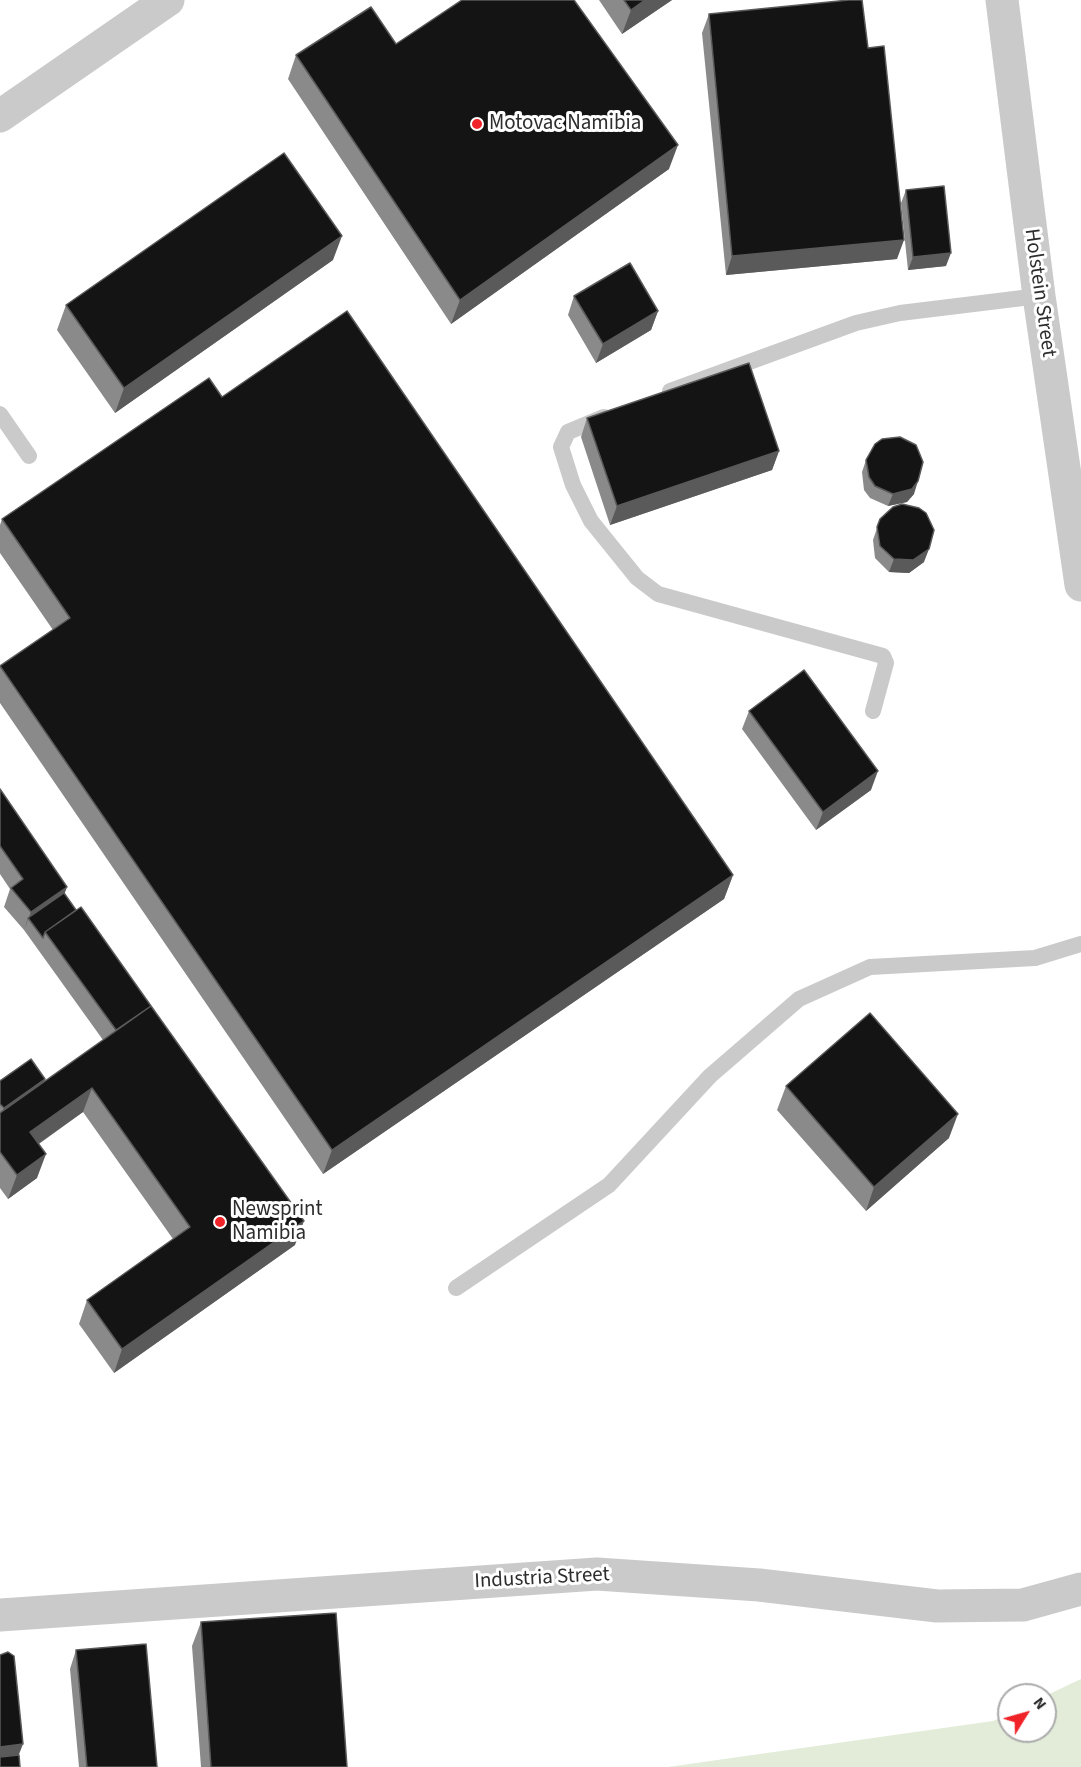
<!DOCTYPE html>
<html>
<head>
<meta charset="utf-8">
<style>
  body { margin:0 }
  #map { position:relative; width:1081px; height:1767px; overflow:hidden; background:#fff; font-family:"Source Sans 3",sans-serif }
  canvas { display:block }
  .north { position:absolute; left:997px; top:1683px; width:60px; height:60px; box-sizing:border-box; background:#fff; border:2px solid #ababab; border-radius:50%; rotate:53deg; font-size:16px; font-weight:700; line-height:24px; text-align:center; color:#2d2d2d }
  .north::after { content:''; display:block; margin:auto; width:21px; height:27px; background:#f02328; clip-path:polygon(50% 0,100% 100%,50% 72%,0 100%) }
</style>
</head>
<body>
<div id="map">
<canvas width="1081" height="1767"></canvas>
<div class="north">N</div>
</div>
<script>
const context = document.querySelector('canvas').getContext('2d');
context.lineJoin = 'round';
function paint(path, color) { context.fillStyle = color; context.fill(path, 'evenodd'); }
const toPath = rows => new Path2D(rows.map(r => 'M' + r).join(''));
function stroke(path, color, width, dash) { context.strokeStyle = color; context.lineWidth = width; context.lineCap = dash ? 'butt' : 'round'; context.setLineDash(dash || []); context.stroke(path); }
function label(font, color, halo, rows, align = 'center') {
  context.font = font + ' "Source Sans 3",sans-serif'; context.lineWidth = 6; context.setLineDash([]); context.textBaseline = 'middle'; context.strokeStyle = halo; context.fillStyle = color; for (const [text, x, y, turn = 0] of rows) {
    context.save(); context.translate(x, y); context.rotate((+turn || 0) * Math.PI / 180); context.textAlign = isNaN(turn) ? turn : align; if (halo) context.strokeText(text, 0, 0); context.fillText(text, 0, 0); context.restore();
  }
}
paint(toPath([
  [1081,1679,1081,1767,668,1767,993,1721,1009,1714,1009,1731,1045,1731,1045,1696]
]), '#e2ecd9');
stroke(toPath([
  [670,391,856,323,900,313,1039,296],
  [0,414,29,456],
  [604,417,568,432,561,447,573,485,591,521,637,578,658,594,883,656,886,663,873,711],
  [456,1288,609,1185,710,1076,799,999,870,967,1035,958,1081,944]
]), '#cacaca', 16);
stroke(toPath([
  [1002,0,1039,296,1081,585],
  [0,116,168,0],
  [0,1615,597,1574,759,1585,937,1606,1023,1605,1081,1589]
]), '#cacaca', 33);
paint(toPath([
  [599,0,672,0,622,34],
  [709,14,868,48,897,259,726,275,702,33],
  [396,44,669,169,451,324,288,79,296,55],
  [906,190,946,266,908,270,901,203],
  [333,260,115,413,57,330,66,305],
  [574,296,658,311,651,330,596,363,568,315],
  [222,397,733,875,724,899,323,1174,0,703,0,666,53,630,0,553,0,525,2,519],
  [587,418,779,451,772,470,610,525,581,437],
  [866,460,914,494,907,502,888,506,870,498,864,490,862,472],
  [880,519,924,562,909,573,889,572,875,558,873,540],
  [749,711,871,790,816,830,742,729],
  [0,789,67,887,64,893,295,1245,114,1373,79,1324,87,1300,173,1239,83,1112,39,1144,37,1178,8,1199,0,1188,0,1081,45,1079,44,1082,103,1040,24,930,4,907,10,889,0,874],
  [786,1086,949,1138,866,1211,777,1110],
  [201,1622,347,1767,201,1767,192,1646],
  [76,1650,157,1767,79,1767,70,1669]
]), '#8a8a8a');
paint(toPath([
  [645,0,672,0,622,34,631,10],
  [678,145,669,169,451,324,460,300],
  [342,236,333,260,115,413,124,388],
  [904,240,897,259,726,275,732,256],
  [951,253,946,266,908,270,913,257],
  [658,311,651,330,596,363,603,344],
  [779,451,772,470,610,525,617,506],
  [918,481,914,494,907,502,888,506,893,494],
  [929,549,924,562,909,573,889,572,894,559],
  [878,771,871,790,816,830,823,812],
  [733,875,724,899,323,1174,332,1150],
  [67,887,60,906,28,918,24,930,31,912],
  [45,1079,40,1092,1,1115,4,1108],
  [92,1088,83,1112,21,1156,30,1132],
  [958,1114,949,1138,866,1211,874,1187],
  [46,1154,37,1178,8,1199,17,1175],
  [304,1221,295,1245,114,1373,122,1349],
  [23,1744,16,1762,0,1765,0,1747]
]), '#5a5a5a');
const building = toPath([
  [462,0,574,0,678,145,460,300,296,55,371,7,396,44,462,0],
  [624,0,645,0,631,10,624,0],
  [849,0,862,0,868,48,884,46,904,240,732,256,709,14,849,0],
  [284,153,342,236,124,388,66,305,284,153],
  [944,186,951,253,913,257,906,190,944,186],
  [630,263,658,311,603,344,574,296,630,263],
  [347,311,733,875,332,1150,0,666,70,618,2,519,209,378,222,397,347,311],
  [749,363,779,451,617,506,587,418,749,363],
  [900,437,916,445,923,462,918,481,912,489,893,494,875,486,869,477,866,460,875,444,882,439,900,437],
  [902,504,919,508,926,513,934,530,929,549,913,560,894,559,880,546,877,527,880,519,893,507,902,504],
  [804,670,878,771,823,812,749,711,804,670],
  [0,789,67,887,31,912,11,888,23,879,0,846,0,789],
  [64,893,76,910,45,932,43,938,28,918,64,893],
  [81,907,151,1006,116,1030,45,932,81,907],
  [151,1006,304,1221,122,1349,87,1300,190,1227,92,1088,30,1132,46,1154,17,1175,0,1152,0,1113,151,1006],
  [870,1013,958,1114,874,1187,786,1086,870,1013],
  [31,1059,45,1079,4,1108,0,1104,0,1081,31,1059],
  [336,1613,347,1767,211,1767,201,1622,336,1613],
  [146,1644,157,1767,87,1767,76,1650,146,1644],
  [8,1652,14,1656,23,1744,0,1747,0,1655,8,1652],
  [19,1755,20,1767,0,1767,0,1757,19,1755]
]);
paint(building, '#141414');
stroke(building, '#5a5a5a', 1.5);
for (const [x, y, r, color] of [
  [477,124,6,"#f02328"],
  [220,1222,6,"#f02328"]
]) { const dot = new Path2D(); dot.arc(x, y, r, 0, 2 * Math.PI); context.fillStyle = color; context.fill(dot); stroke(dot, '#fff', 2); }
label('21px', '#2d2d2d', '#fff', [
  ["Motovac Namibia",489,124],
  ["Newsprint",232,1210],
  ["Namibia",232,1234]
], 'left');
label('21px', '#2d2d2d', '#fff', [
  ["Holstein Street",1039,293,82],
  ["Industria Street",542,1579,-3]
]);
</script>
</body>
</html>
